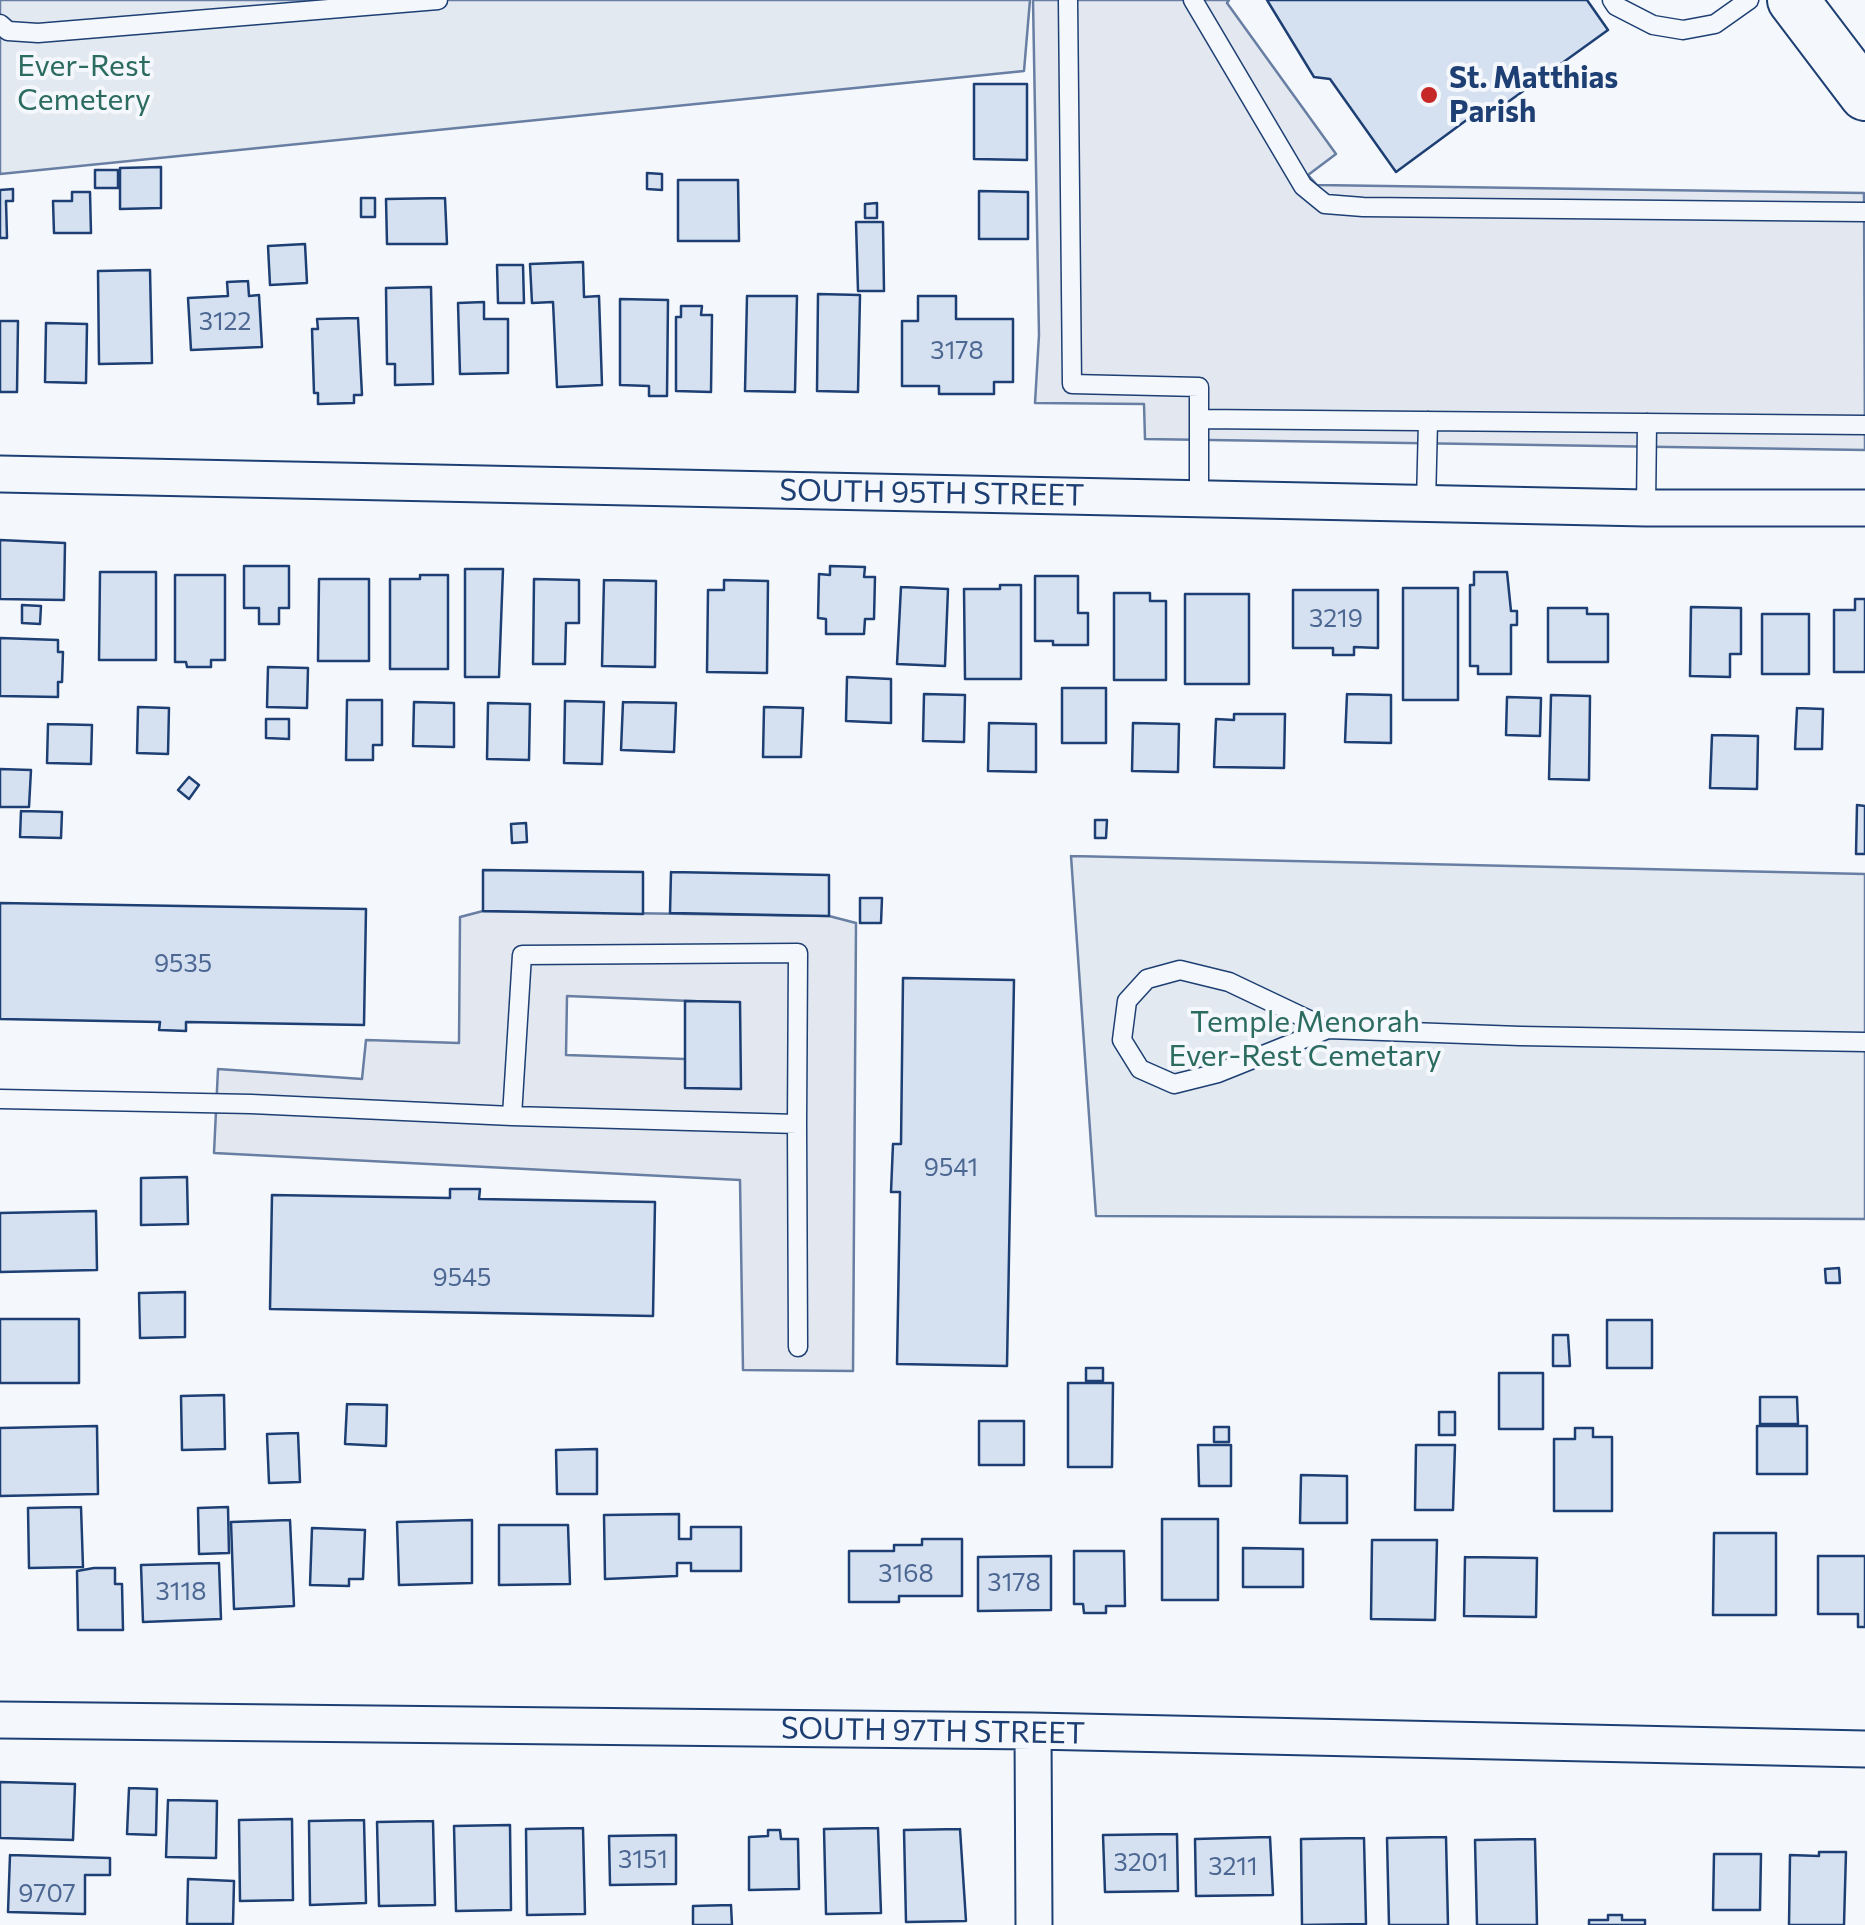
<!DOCTYPE html>
<html>
<head>
<meta charset="utf-8">
<style>
  body { margin:0 }
  canvas { display:block; background:#f4f7fb }
</style>
</head>
<body>
<canvas width="1865" height="1925"></canvas>
<script>
const context = document.querySelector('canvas').getContext('2d');
context.lineJoin = 'round';
function paint(path, color) { context.fillStyle = color; context.fill(path, 'evenodd'); }
const toPath = rows => new Path2D(rows.map(r => 'M' + r).join(''));
function stroke(path, color, width, dash) { context.strokeStyle = color; context.lineWidth = width; context.lineCap = dash ? 'butt' : 'round'; context.setLineDash(dash || []); context.stroke(path); }
function label(font, color, halo, rows, align = 'center') {
  context.font = font + ' Commissioner,sans-serif'; context.lineWidth = 8; context.setLineDash([]); context.textBaseline = 'middle'; context.strokeStyle = halo; context.fillStyle = color; for (const [text, x, y, turn = 0] of rows) {
    context.save(); context.translate(x, y); context.rotate((+turn || 0) * Math.PI / 180); context.textAlign = isNaN(turn) ? turn : align; if (halo) context.strokeText(text, 0, 0); context.fillText(text, 0, 0); context.restore();
  }
}
const green = toPath([
  [0,0,1030,0,1024,71,0,174,0,0],
  [1071,856,1865,874,1865,1219,1096,1216,1071,856]
]);
paint(green, '#e3e9f0');
stroke(green, '#687fa3', 2.5);
const parking = toPath([
  [1033,0,1229,0,1227,3,1336,154,1308,175,1317,185,1864,193,1865,450,1145,439,1144,404,1035,403,1039,335,1033,0],
  [483,911,829,916,856,923,853,1371,743,1370,740,1180,214,1153,218,1069,362,1079,366,1040,459,1043,460,917,483,911],
  [567,996,740,1003,685,1059,566,1055,567,996]
]);
paint(parking, '#e3e8f0');
stroke(parking, '#687fa3', 2.5);
const building = toPath([
  [1267,0,1587,0,1608,30,1501,107,1487,105,1396,172,1330,79,1314,77,1267,0],
  [974,84,1027,84,1027,160,974,159,974,84],
  [161,167,161,208,120,209,120,168,161,167],
  [95,170,118,170,118,188,95,188,95,170],
  [647,173,662,174,662,190,647,189,647,173],
  [678,180,738,180,739,241,678,241,678,180],
  [13,189,13,201,6,201,7,238,0,238,0,190,13,189],
  [979,191,1028,192,1028,239,979,239,979,191],
  [72,192,90,192,91,233,54,233,53,201,72,201,72,192],
  [361,198,375,198,375,217,361,217,361,198],
  [445,198,447,244,387,244,386,199,445,198],
  [877,203,877,218,865,218,865,204,877,203],
  [856,222,883,222,884,291,858,291,856,222],
  [305,244,307,283,270,285,268,246,305,244],
  [583,262,584,297,599,296,602,385,557,387,553,302,532,303,530,264,583,262],
  [497,265,523,265,524,303,498,303,497,265],
  [150,270,152,363,99,364,98,271,150,270],
  [248,281,249,296,259,295,262,347,191,350,188,298,228,296,227,282,248,281],
  [431,287,433,384,395,385,395,364,387,364,386,288,431,287],
  [818,294,860,295,858,392,817,391,818,294],
  [747,296,797,296,795,392,745,391,747,296],
  [918,296,956,296,956,319,1013,319,1013,382,994,382,994,394,939,394,939,386,902,386,902,321,918,321,918,296],
  [620,299,668,300,667,396,649,396,649,386,620,385,620,299],
  [484,302,484,319,508,319,508,373,460,374,458,303,484,302],
  [681,306,702,306,701,315,712,315,711,392,676,391,676,317,681,317,681,306],
  [358,318,362,395,354,395,354,403,318,404,318,393,314,393,312,329,318,329,317,319,358,318],
  [0,321,18,321,17,392,0,392,0,321],
  [46,323,87,324,86,383,45,382,46,323],
  [0,540,65,543,64,600,0,599,0,540],
  [244,566,289,566,289,608,279,608,279,624,259,624,259,608,244,608,244,566],
  [830,566,865,567,864,577,875,577,874,619,865,619,864,634,826,634,826,619,818,618,819,574,830,575,830,566],
  [465,569,503,569,499,677,465,677,465,569],
  [100,572,156,572,156,660,99,660,100,572],
  [1474,572,1507,572,1511,611,1517,611,1517,625,1511,625,1511,674,1478,674,1478,666,1470,666,1470,585,1474,585,1474,572],
  [175,575,225,575,225,660,211,660,211,667,187,667,186,662,175,662,175,575],
  [420,575,448,575,448,669,390,669,390,579,420,579,420,575],
  [1035,576,1078,576,1078,613,1088,613,1088,645,1053,645,1053,641,1035,641,1035,576],
  [319,579,369,579,369,661,318,661,319,579],
  [534,579,579,580,579,623,566,623,565,664,533,664,534,579],
  [604,580,656,581,655,667,602,666,604,580],
  [724,580,768,581,767,673,707,672,708,590,724,590,724,580],
  [1000,585,1021,585,1021,679,965,679,964,589,1000,589,1000,585],
  [901,587,948,589,945,666,897,664,901,587],
  [1403,588,1458,588,1458,700,1403,700,1403,588],
  [1293,590,1378,590,1378,648,1354,647,1354,655,1333,655,1333,648,1293,648,1293,590],
  [1114,593,1150,593,1150,601,1166,601,1166,680,1114,680,1114,593],
  [1185,594,1249,594,1249,684,1185,684,1185,594],
  [1855,599,1865,599,1865,672,1834,672,1834,610,1855,610,1855,599],
  [22,605,41,606,40,624,22,623,22,605],
  [1691,607,1741,608,1741,654,1730,654,1730,677,1690,676,1691,607],
  [1548,608,1587,608,1587,614,1608,614,1608,662,1548,662,1548,608],
  [1762,614,1809,614,1809,674,1762,674,1762,614],
  [0,638,58,640,58,652,63,652,62,682,58,682,58,697,0,696,0,638],
  [268,667,308,668,307,708,267,707,268,667],
  [847,677,891,679,891,723,846,721,847,677],
  [1062,688,1106,688,1106,743,1062,743,1062,688],
  [924,694,965,695,964,742,923,741,924,694],
  [1347,694,1391,695,1391,743,1345,742,1347,694],
  [1551,695,1590,696,1589,780,1549,779,1551,695],
  [1507,697,1541,698,1540,736,1506,735,1507,697],
  [347,700,382,700,382,745,373,745,373,760,346,760,347,700],
  [565,701,604,702,602,764,564,763,565,701],
  [414,702,454,703,454,747,413,746,414,702],
  [623,702,676,703,674,752,621,750,623,702],
  [488,703,530,704,529,760,487,759,488,703],
  [138,707,169,708,168,754,137,753,138,707],
  [764,707,803,708,801,757,763,757,764,707],
  [1797,708,1823,709,1822,749,1795,749,1797,708],
  [1234,714,1285,714,1284,768,1214,767,1216,719,1234,720,1234,714],
  [266,719,289,719,289,739,266,738,266,719],
  [989,723,1036,724,1036,772,988,771,989,723],
  [1133,723,1179,724,1178,772,1132,771,1133,723],
  [48,724,92,725,91,764,47,763,48,724],
  [1712,735,1758,736,1757,789,1710,788,1712,735],
  [0,769,31,770,29,807,0,807,0,769],
  [189,777,199,785,189,799,178,790,189,777],
  [1857,805,1865,806,1865,854,1856,854,1857,805],
  [21,811,62,812,61,838,20,837,21,811],
  [1095,820,1107,820,1106,838,1095,838,1095,820],
  [526,823,527,842,512,843,511,824,526,823],
  [483,870,643,872,643,914,483,911,483,870],
  [671,872,829,875,829,916,670,913,671,872],
  [860,898,882,898,881,923,860,923,860,898],
  [0,903,366,909,364,1025,186,1022,186,1031,159,1030,160,1022,0,1019,0,903],
  [903,978,1014,980,1007,1366,897,1364,900,1192,891,1192,893,1144,901,1144,903,978],
  [685,1001,740,1002,741,1089,685,1088,685,1001],
  [187,1177,188,1224,141,1225,141,1178,187,1177],
  [450,1189,480,1189,479,1199,655,1202,653,1316,270,1309,272,1195,450,1198,450,1189],
  [96,1211,97,1270,0,1272,0,1213,96,1211],
  [1839,1268,1840,1283,1826,1283,1825,1269,1839,1268],
  [185,1292,185,1337,140,1338,139,1293,185,1292],
  [0,1319,79,1319,79,1383,0,1383,0,1319],
  [1607,1320,1652,1320,1652,1368,1607,1368,1607,1320],
  [1553,1335,1568,1335,1570,1366,1553,1366,1553,1335],
  [1086,1368,1103,1368,1103,1381,1086,1381,1086,1368],
  [1499,1373,1543,1373,1543,1429,1499,1429,1499,1373],
  [1068,1383,1113,1383,1112,1467,1068,1467,1068,1383],
  [224,1395,225,1449,182,1450,181,1396,224,1395],
  [1760,1397,1797,1397,1798,1424,1760,1424,1760,1397],
  [347,1404,387,1405,386,1446,345,1444,347,1404],
  [1439,1412,1455,1412,1455,1435,1439,1435,1439,1412],
  [979,1421,1024,1421,1024,1465,979,1465,979,1421],
  [97,1426,98,1494,0,1496,0,1428,97,1426],
  [1757,1426,1807,1426,1807,1474,1757,1474,1757,1426],
  [1214,1427,1229,1427,1229,1442,1214,1442,1214,1427],
  [1575,1428,1593,1428,1593,1437,1612,1437,1612,1511,1554,1511,1554,1439,1575,1439,1575,1428],
  [298,1433,300,1482,269,1483,267,1434,298,1433],
  [1198,1445,1231,1445,1231,1486,1199,1486,1198,1445],
  [1416,1445,1455,1445,1453,1510,1415,1510,1416,1445],
  [597,1449,597,1494,557,1494,556,1450,597,1449],
  [1301,1475,1347,1476,1347,1523,1300,1523,1301,1475],
  [81,1507,83,1567,29,1568,28,1508,81,1507],
  [228,1507,229,1553,199,1554,198,1508,228,1507],
  [679,1514,679,1539,691,1539,691,1527,741,1527,741,1571,691,1571,691,1563,677,1563,677,1576,605,1579,604,1515,679,1514],
  [1162,1519,1218,1519,1218,1600,1162,1600,1162,1519],
  [290,1520,294,1606,234,1609,231,1522,290,1520],
  [472,1520,472,1583,399,1585,397,1522,472,1520],
  [499,1525,568,1525,570,1584,499,1585,499,1525],
  [312,1528,365,1530,363,1579,349,1579,349,1586,310,1585,312,1528],
  [1714,1533,1776,1533,1776,1615,1713,1615,1714,1533],
  [922,1539,962,1539,962,1596,899,1596,899,1602,849,1602,849,1551,894,1551,894,1545,922,1545,922,1539],
  [1372,1540,1437,1540,1435,1620,1371,1619,1372,1540],
  [1243,1548,1303,1549,1303,1587,1243,1587,1243,1548],
  [1074,1551,1124,1551,1125,1606,1106,1606,1106,1613,1084,1613,1083,1604,1074,1604,1074,1551],
  [1051,1556,1051,1610,978,1611,978,1557,1051,1556],
  [1818,1556,1865,1556,1865,1627,1858,1627,1858,1614,1818,1614,1818,1556],
  [1465,1557,1537,1558,1536,1617,1464,1616,1465,1557],
  [219,1563,221,1619,143,1622,141,1565,219,1563],
  [94,1568,115,1568,115,1584,122,1584,123,1630,78,1630,77,1571,94,1568],
  [0,1782,75,1784,73,1840,0,1838,0,1782],
  [129,1788,157,1789,156,1835,127,1834,129,1788],
  [168,1800,217,1801,216,1858,166,1857,168,1800],
  [292,1819,293,1900,240,1901,239,1820,292,1819],
  [364,1820,366,1903,310,1905,309,1821,364,1820],
  [433,1821,435,1905,379,1906,377,1822,433,1821],
  [510,1825,511,1910,456,1911,454,1826,510,1825],
  [583,1828,585,1914,527,1915,526,1829,583,1828],
  [878,1828,881,1913,826,1914,824,1829,878,1828],
  [960,1829,966,1921,906,1922,904,1830,960,1829],
  [768,1830,780,1830,781,1839,798,1839,799,1889,749,1890,749,1837,768,1836,768,1830],
  [1177,1834,1178,1891,1105,1892,1103,1835,1177,1834],
  [676,1835,676,1884,610,1885,609,1836,676,1835],
  [1270,1837,1273,1895,1196,1896,1195,1839,1270,1837],
  [1446,1837,1448,1925,1389,1925,1387,1838,1446,1837],
  [1364,1838,1366,1924,1302,1925,1301,1839,1364,1838],
  [1535,1839,1537,1925,1477,1925,1475,1840,1535,1839],
  [1819,1852,1846,1852,1844,1925,1789,1925,1790,1855,1819,1856,1819,1852],
  [1714,1854,1761,1854,1760,1910,1713,1910,1714,1854],
  [10,1855,110,1858,110,1875,85,1875,85,1914,8,1912,10,1855],
  [188,1879,234,1881,233,1924,187,1924,188,1879],
  [731,1905,732,1925,693,1925,693,1906,731,1905],
  [1608,1915,1622,1915,1622,1920,1645,1920,1645,1925,1589,1925,1589,1920,1608,1920,1608,1915]
]);
paint(building, '#d5e0f0');
stroke(building, '#1d3f73', 2.5);
const service = toPath([
  [1068,0,1072,384,1199,387,1199,499],
  [1193,0,1303,186,1325,204,1363,207,1865,212],
  [1612,0,1616,6,1653,25,1683,30,1715,24,1749,0],
  [0,24,8,31,38,33,438,0],
  [1199,419,1865,425],
  [1426,503,1428,421],
  [1646,508,1647,423],
  [1328,1029,1229,982,1180,970,1147,979,1127,1001,1122,1040,1140,1069,1174,1084,1218,1073,1328,1029,1520,1036,1865,1042],
  [0,1099,251,1104,512,1116,797,1124,798,1347],
  [512,1116,522,955,798,953,797,1124]
]);
const minor = toPath([
  [0,474,1646,508,1865,508],
  [0,1720,1033,1731,1865,1749],
  [1033,1731,1034,1925]
]);
const secondary = toPath([
  [1793,0,1865,95]
]);
stroke(service, '#1d3f73', 21);
stroke(minor, '#1d3f73', 39);
stroke(secondary, '#1d3f73', 54);
stroke(service, '#f4f7fb', 18);
stroke(minor, '#f4f7fb', 35);
stroke(secondary, '#f4f7fb', 50);
for (const [x, y, r, color] of [
  [1429,95,10,"#c62828"]
]) { const dot = new Path2D(); dot.arc(x, y, r, 0, 2 * Math.PI); context.fillStyle = color; context.fill(dot); stroke(dot, '#f4f7fb', 4); }
label('25px', '#4b6792', null, [
  ["3122",225,322],
  ["3178",957,351],
  ["3219",1336,619],
  ["9535",183,964],
  ["9541",951,1168],
  ["9545",462,1278],
  ["3168",906,1574],
  ["3178",1014,1583],
  ["3118",181,1592],
  ["3151",643,1860],
  ["3201",1141,1863],
  ["3211",1233,1867],
  ["9707",47,1894]
]);
label('30px', '#2c6c60', '#f4f7fb', [
  ["Ever-Rest",84,66],
  ["Cemetery",84,100],
  ["Temple Menorah",1305,1022],
  ["Ever-Rest Cemetary",1305,1056]
]);
label('bold 30px', '#1d3f73', '#f4f7fb', [
  ["St. Matthias",1449,78],
  ["Parish",1449,112]
], 'left');
label('30px', '#1d3f73', '#f4f7fb', [
  ["SOUTH 95TH STREET",932,493,1],
  ["SOUTH 97TH STREET",933,1731,1]
]);
</script>
</body>
</html>
